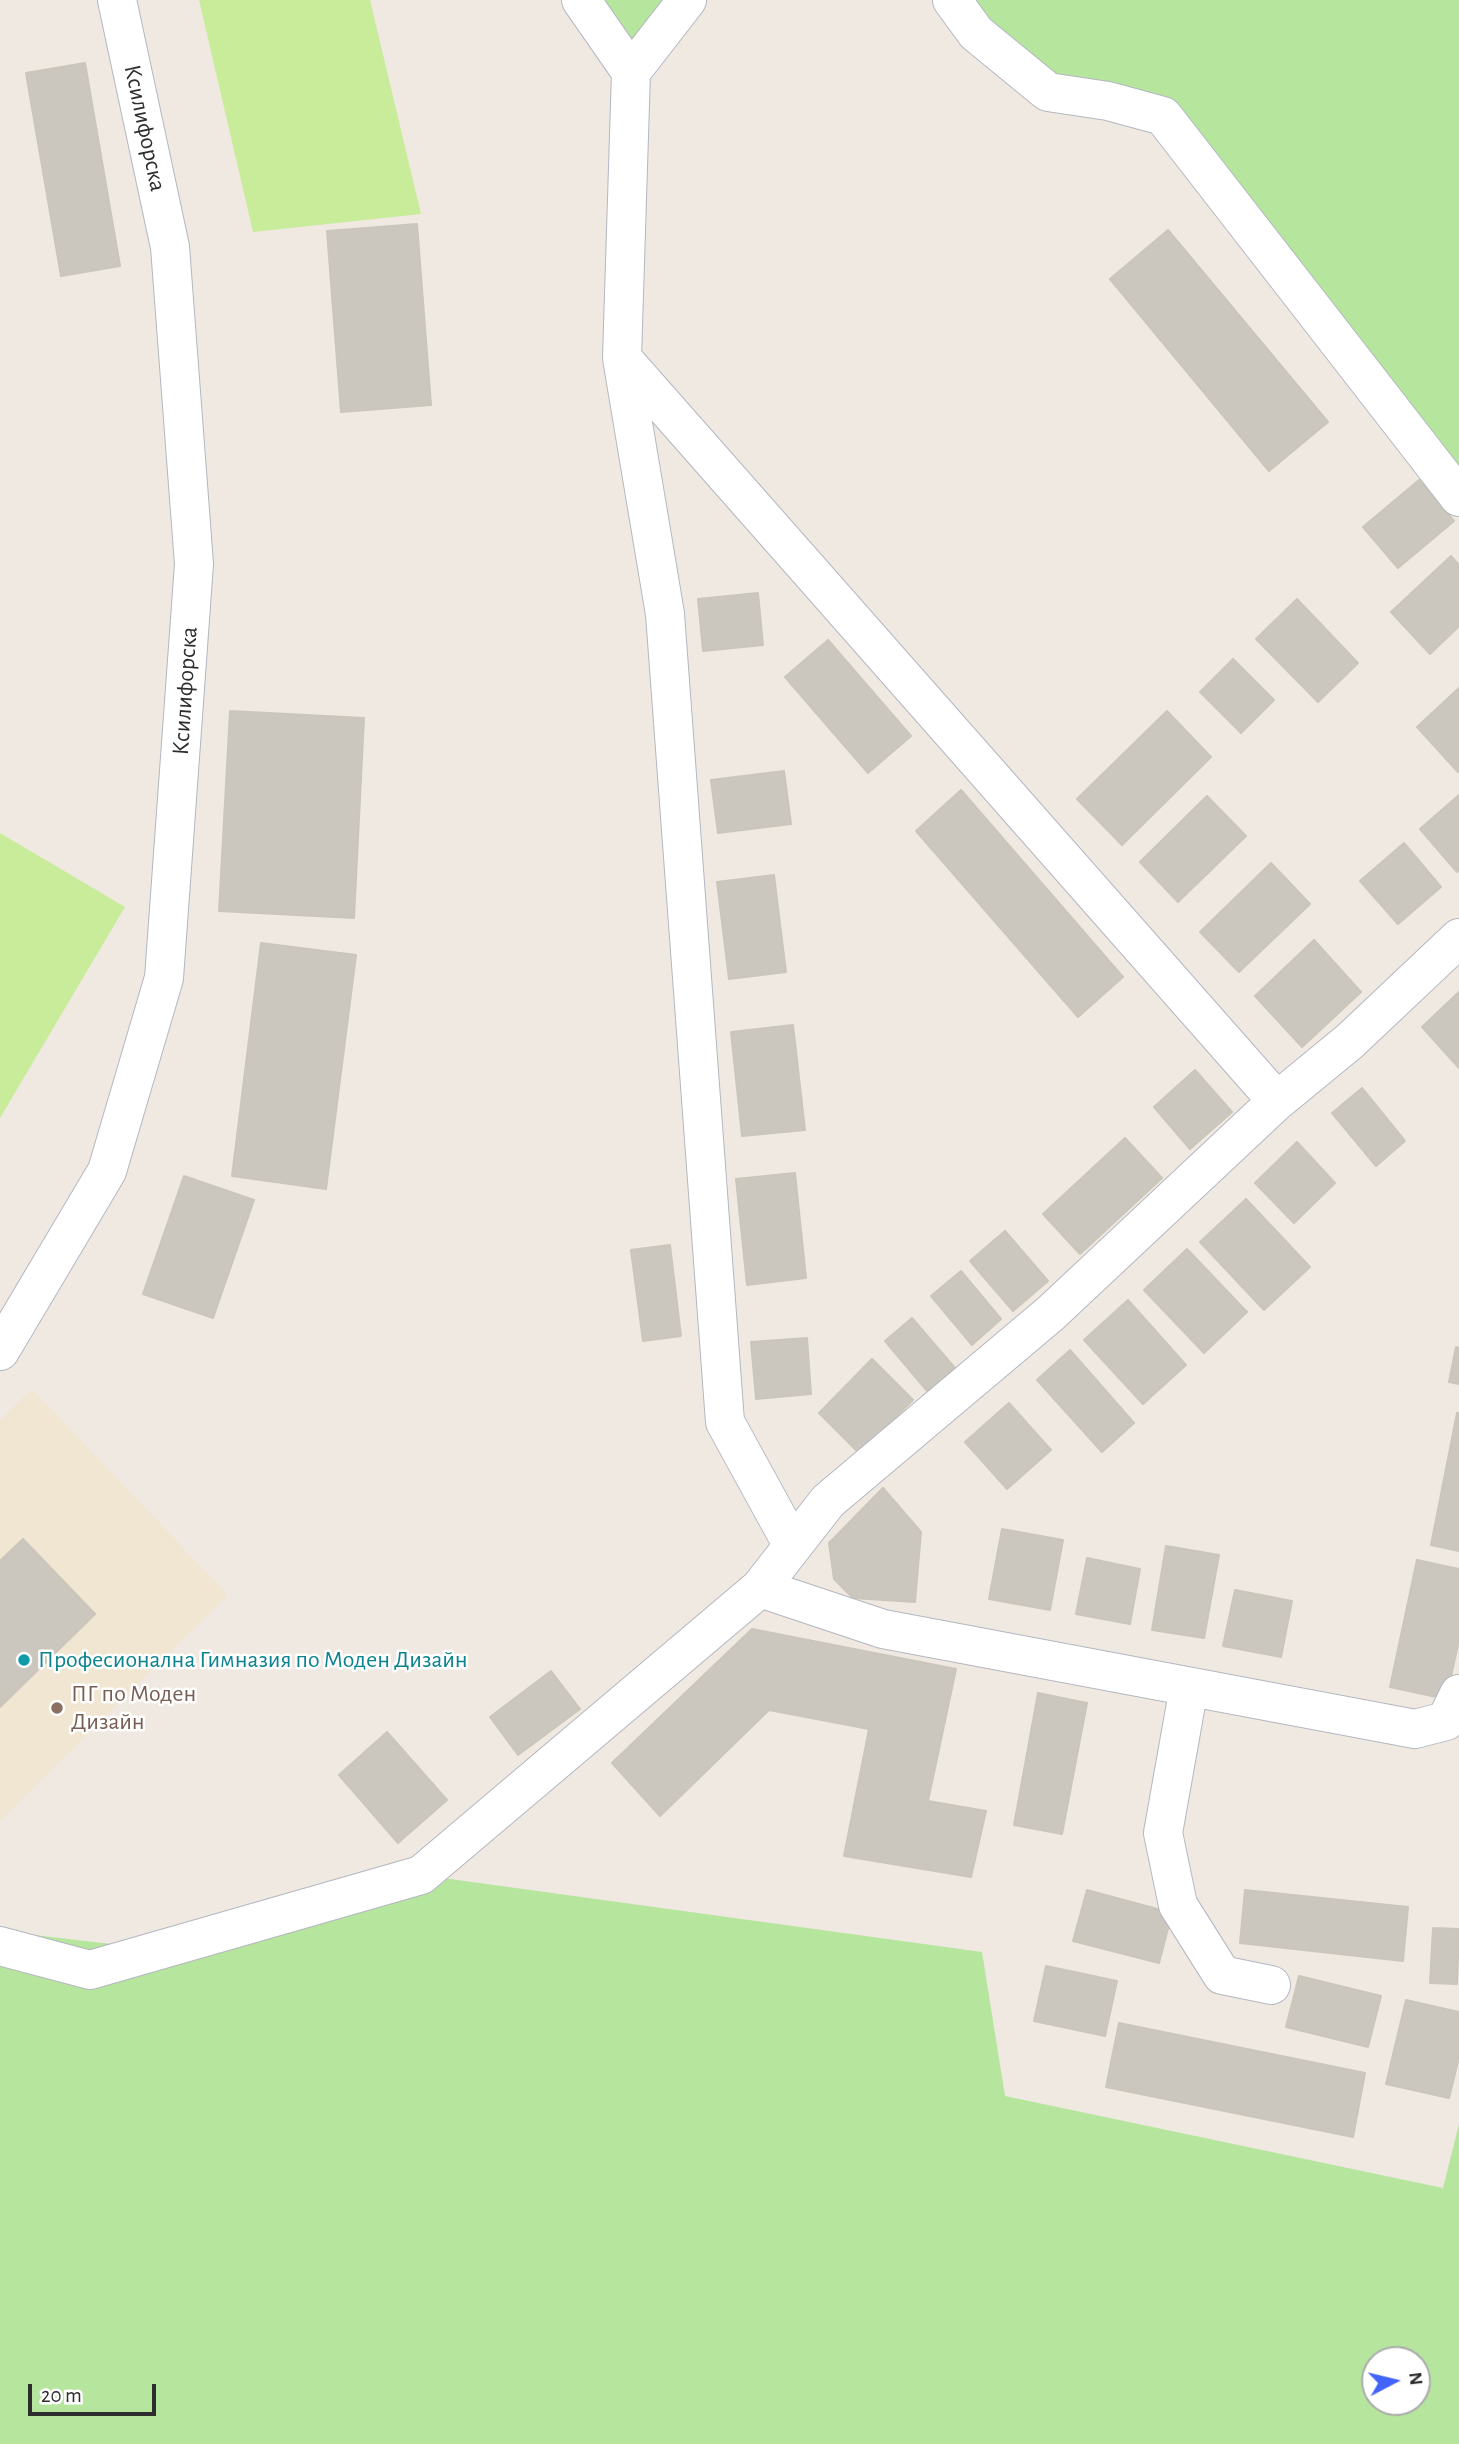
<!DOCTYPE html>
<html>
<head>
<meta charset="utf-8">
<style>
  body { margin:0 }
  #map { position:relative; width:1459px; height:2444px; overflow:hidden; background:#efe9e1; font-family:"Alegreya Sans",sans-serif }
  canvas { display:block }
  .north { position:absolute; left:1361px; top:2346px; width:70px; height:70px; box-sizing:border-box; background:#fff; border:2px solid #ababab; border-radius:50%; rotate:83deg; font-size:19px; font-weight:700; line-height:28px; text-align:center; color:#2e2e2e }
  .north::after { content:''; display:block; margin:auto; width:24px; height:32px; background:#4264fb; clip-path:polygon(50% 0,100% 100%,50% 72%,0 100%) }
  .scale { position:absolute; left:28px; top:2384px; width:128px; height:32px; box-sizing:border-box; border:4px solid #2e2e2e; border-top:0; padding-left:9px; font-size:21px; line-height:24px; white-space:nowrap; color:#2e2e2e; -webkit-text-stroke:5px #fff; paint-order:stroke }
</style>
</head>
<body>
<div id="map">
<canvas width="1459" height="2444"></canvas>
<div class="north">N</div>
<div class="scale">20 m</div>
</div>
<script>
const context = document.querySelector('canvas').getContext('2d');
context.lineJoin = 'round';
function paint(path, color) { context.fillStyle = color; context.fill(path, 'evenodd'); }
const toPath = rows => new Path2D(rows.map(r => 'M' + r).join(''));
function stroke(path, color, width, dash) { context.strokeStyle = color; context.lineWidth = width; context.lineCap = dash ? 'butt' : 'round'; context.setLineDash(dash || []); context.stroke(path); }
function label(font, color, halo, rows, align = 'center') {
  context.font = font + ' "Alegreya Sans",sans-serif'; context.lineWidth = 5; context.setLineDash([]); context.textBaseline = 'middle'; context.strokeStyle = halo; context.fillStyle = color; for (const [text, x, y, turn = 0] of rows) {
    context.save(); context.translate(x, y); context.rotate((+turn || 0) * Math.PI / 180); context.textAlign = isNaN(turn) ? turn : align; if (halo) context.strokeText(text, 0, 0); context.fillText(text, 0, 0); context.restore();
  }
}
paint(toPath([
  [32,1389,228,1595,0,1821,0,1420]
]), '#f0e6d1');
paint(toPath([
  [581,0,687,0,631,72],
  [952,0,1459,0,1459,497,1163,116,1048,92],
  [421,1875,982,1952,1005,2096,1443,2188,1459,2124,1459,2444,0,2444,0,1931,111,1944],
  [1375,2360,1417,2360,1417,2402,1375,2402]
]), '#b6e59e');
paint(toPath([
  [199,0,370,0,421,214,253,232],
  [0,833,125,907,0,1118]
]), '#c9ec9a');
const building = toPath([
  [85,63,120,266,61,276,26,73,85,63],
  [417,224,431,405,341,412,327,231,417,224],
  [1168,230,1328,422,1269,471,1110,279,1168,230],
  [1419,480,1454,521,1398,568,1363,527,1419,480],
  [1451,556,1459,565,1459,626,1430,654,1391,612,1451,556],
  [758,593,763,645,703,651,698,599,758,593],
  [1297,599,1358,663,1318,702,1256,639,1297,599],
  [828,640,911,736,868,773,785,677,828,640],
  [1233,659,1274,700,1241,733,1200,692,1233,659],
  [1459,688,1459,771,1458,772,1417,727,1459,688],
  [230,711,364,718,354,918,219,911,230,711],
  [1167,711,1211,757,1122,845,1077,799,1167,711],
  [784,771,791,824,718,833,711,780,784,771],
  [961,790,1123,977,1078,1017,916,831,961,790],
  [1459,795,1459,870,1457,872,1420,829,1459,795],
  [1207,796,1246,836,1178,902,1140,862,1207,796],
  [1404,843,1441,887,1398,924,1360,881,1404,843],
  [1271,863,1310,904,1239,972,1200,932,1271,863],
  [774,875,786,972,729,979,717,882,774,875],
  [1314,940,1361,992,1302,1047,1255,996,1314,940],
  [261,943,356,955,326,1189,232,1176,261,943],
  [1459,992,1459,1068,1422,1027,1459,992],
  [793,1025,805,1130,742,1136,731,1032,793,1025],
  [1195,1070,1232,1112,1190,1149,1154,1107,1195,1070],
  [1362,1088,1405,1141,1376,1166,1332,1113,1362,1088],
  [1125,1138,1162,1178,1080,1254,1043,1214,1125,1138],
  [1297,1142,1335,1183,1294,1223,1255,1183,1297,1142],
  [795,1173,806,1278,747,1285,736,1179,795,1173],
  [184,1176,254,1200,213,1318,143,1294,184,1176],
  [1246,1199,1310,1267,1264,1310,1200,1242,1246,1199],
  [1005,1231,1048,1281,1013,1311,970,1261,1005,1231],
  [670,1245,681,1336,643,1341,631,1250,670,1245],
  [1187,1249,1247,1312,1204,1353,1144,1290,1187,1249],
  [961,1271,1001,1319,972,1345,931,1296,961,1271],
  [1128,1300,1186,1365,1143,1404,1084,1340,1128,1300],
  [912,1318,955,1368,928,1392,885,1341,912,1318],
  [807,1338,811,1394,756,1399,751,1342,807,1338],
  [1456,1347,1459,1348,1459,1384,1449,1382,1456,1347],
  [1070,1350,1134,1423,1102,1452,1037,1380,1070,1350],
  [872,1359,913,1400,859,1453,819,1413,872,1359],
  [1009,1403,1051,1450,1007,1489,965,1442,1009,1403],
  [1457,1413,1459,1413,1459,1551,1431,1545,1457,1413],
  [883,1488,921,1532,915,1602,853,1598,834,1579,829,1543,883,1488],
  [1002,1529,1063,1540,1050,1610,989,1599,1002,1529],
  [23,1539,95,1614,0,1707,0,1561,23,1539],
  [1166,1546,1219,1555,1204,1638,1152,1630,1166,1546],
  [1087,1558,1140,1569,1130,1624,1076,1614,1087,1558],
  [1417,1560,1459,1569,1459,1640,1446,1699,1390,1687,1417,1560],
  [1235,1590,1292,1601,1281,1657,1223,1646,1235,1590],
  [752,1629,956,1669,928,1801,986,1811,971,1877,844,1856,869,1729,769,1710,660,1816,612,1763,752,1629],
  [551,1671,580,1709,518,1755,490,1717,551,1671],
  [1038,1693,1087,1703,1062,1834,1014,1825,1038,1693],
  [387,1732,447,1800,398,1843,339,1775,387,1732],
  [1087,1890,1172,1913,1159,1963,1073,1941,1087,1890],
  [1245,1890,1408,1907,1403,1961,1240,1943,1245,1890],
  [1433,1928,1459,1929,1457,1984,1430,1983,1433,1928],
  [1046,1966,1117,1981,1105,2036,1034,2021,1046,1966],
  [1299,1976,1381,1996,1368,2047,1286,2027,1299,1976],
  [1406,2000,1459,2012,1459,2057,1449,2098,1386,2084,1406,2000],
  [1119,2023,1365,2073,1353,2137,1106,2087,1119,2023]
]);
paint(building, '#cbc7bf');
stroke(building, '#cbc5ba', 2);
const minor = toPath([
  [581,0,631,72,622,358,665,614,725,1422,793,1546],
  [952,0,976,33,1048,92,1108,101,1163,116,1459,497],
  [631,72,687,0],
  [622,358,1277,1101],
  [0,1351,107,1171,164,978,194,564,170,247,117,0],
  [760,1588,883,1629,1415,1729,1446,1721,1459,1694],
  [1189,1687,1163,1833,1178,1905,1222,1975,1271,1985],
  [0,1946,90,1970,421,1875,760,1588,828,1501,1051,1313,1277,1101,1350,1041,1459,938]
]);
stroke(minor, '#b4b7c1', 40);
stroke(minor, '#fff', 38);
for (const [x, y, r, color] of [
  [24,1660,7,"#0f9aa8"],
  [57,1708,7,"#8d6e63"]
]) { const dot = new Path2D(); dot.arc(x, y, r, 0, 2 * Math.PI); context.fillStyle = color; context.fill(dot); stroke(dot, '#fff', 2.5); }
label('24px', '#2e2e2e', '#fff', [
  ["Ксилифорска",145,128,78],
  ["Ксилифорска",185,691,-86]
]);
label('24px', '#0d838f', '#fff', [
  ["Професионална Гимназия по Моден Дизайн",38,1660]
], 'left');
label('24px', '#785e54', '#fff', [
  ["ПГ по Моден",71,1694],
  ["Дизайн",71,1722]
], 'left');
</script>
</body>
</html>
